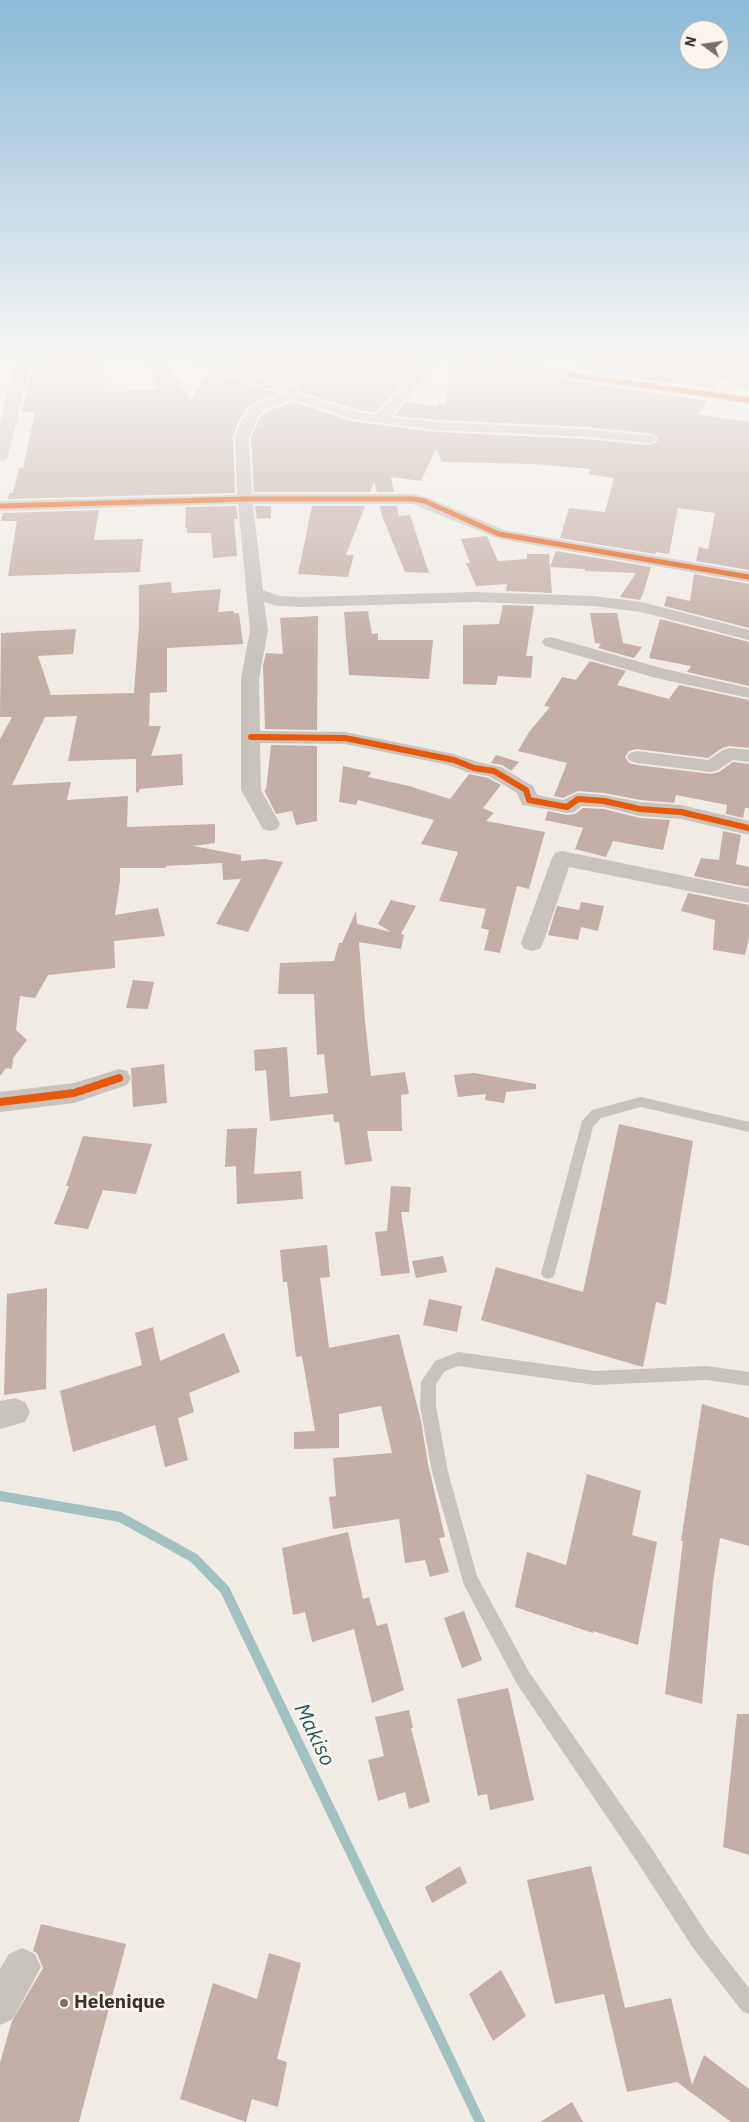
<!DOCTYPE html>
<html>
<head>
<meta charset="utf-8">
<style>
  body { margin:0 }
  #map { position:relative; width:749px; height:2122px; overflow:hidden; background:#f0ebe5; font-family:"IBM Plex Sans",sans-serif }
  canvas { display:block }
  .north { position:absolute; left:679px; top:20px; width:50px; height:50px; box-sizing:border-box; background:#fbf5ee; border:1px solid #aea6a0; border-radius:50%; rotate:284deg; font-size:14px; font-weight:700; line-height:20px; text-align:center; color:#3b302b }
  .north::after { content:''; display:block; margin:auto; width:18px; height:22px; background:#7a716c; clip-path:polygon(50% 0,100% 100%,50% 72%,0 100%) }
</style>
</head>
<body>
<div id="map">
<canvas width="749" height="2122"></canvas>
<div class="north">N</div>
</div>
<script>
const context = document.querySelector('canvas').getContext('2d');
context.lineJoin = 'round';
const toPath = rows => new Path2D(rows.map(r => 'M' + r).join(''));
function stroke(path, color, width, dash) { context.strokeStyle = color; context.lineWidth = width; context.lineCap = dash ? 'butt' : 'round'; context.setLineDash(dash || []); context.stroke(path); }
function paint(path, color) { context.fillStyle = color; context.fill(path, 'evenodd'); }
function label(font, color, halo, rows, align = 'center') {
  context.font = font + ' "IBM Plex Sans",sans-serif'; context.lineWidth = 5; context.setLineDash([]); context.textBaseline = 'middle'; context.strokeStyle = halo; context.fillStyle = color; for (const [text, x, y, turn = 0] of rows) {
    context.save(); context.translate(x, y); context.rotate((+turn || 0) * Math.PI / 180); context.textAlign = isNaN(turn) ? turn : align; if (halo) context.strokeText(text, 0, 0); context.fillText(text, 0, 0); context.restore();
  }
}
stroke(toPath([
  [0,1496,120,1517,194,1558,225,1590,480,2122]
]), '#a1c2c1', 10);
paint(toPath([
  [35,359,75,359,74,361,106,360,103,392,160,390,148,366,165,363,175,376,177,376,190,401,206,375,219,375,280,394,256,402,247,408,238,422,233,437,235,493,8,499,9,493,13,493,19,468,23,468,35,412,21,413],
  [257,359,426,359,375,413,355,409,301,392,299,387,236,368,242,364,247,365],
  [500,359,528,364,526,366,568,370,561,375,565,380,707,400,698,414,749,422,749,570,696,561,699,547,708,549,715,513,678,508,669,554,656,552,655,554,560,538,569,508,605,512,614,478,588,474,591,469,536,464,442,462,436,449,421,481,391,477,394,492,377,492,374,482,370,492,254,492,251,437,261,416,268,411,294,402,352,421,436,432,586,439,649,445,654,444,658,440,654,434,586,427,436,420,394,416,406,401,436,407,440,403,446,404,450,360,496,367],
  [619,359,669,363,669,359,749,359,749,389,720,379,714,389,575,370,578,361,617,366],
  [236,506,238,519,234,519,237,556,213,558,211,533,187,533,187,528,185,528,186,507],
  [255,506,271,506,271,518,257,519],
  [312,506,365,506,346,555,354,555,348,577,298,574],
  [380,506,397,506,399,516,410,515,429,573,405,572,382,516],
  [99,510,94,540,143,539,140,572,8,576,17,521,1,521,3,513],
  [487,536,498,561,527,559,527,554,549,554,552,593,506,591,507,584,476,586,466,563,470,563,461,539],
  [556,551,651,567,643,594,640,600,620,597,636,573,585,571,585,569,550,567],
  [694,574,749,584,749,628,664,606,667,596,690,601],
  [171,582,172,593,221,589,218,612,233,611,234,613,239,613,243,644,167,648,167,692,150,693,149,726,161,726,151,756,182,754,183,785,140,789,138,793,136,792,136,759,68,761,77,716,45,717,12,785,71,782,67,800,128,796,127,827,215,824,215,843,193,846,241,855,241,861,265,859,283,862,248,932,216,924,241,879,223,880,222,863,166,866,166,868,120,868,120,881,115,915,158,908,165,936,114,941,115,968,48,975,35,998,20,996,16,1030,27,1040,13,1058,12,1069,6,1068,0,1076,0,739,12,717,0,717,1,633,76,629,73,654,38,656,51,695,134,693,139,626,139,585],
  [503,605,534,606,526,656,533,656,531,678,498,676,496,685,463,684,463,625,499,624],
  [368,611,372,634,378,633,378,640,433,640,429,679,349,675,344,612],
  [590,613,617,613,623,643,642,647,634,658,598,648,601,644,595,643],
  [318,616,317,730,265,729,263,665,266,653,283,654,280,618],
  [660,619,749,642,749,686,687,672,691,666,649,658],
  [590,661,626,671,617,685,669,699,679,685,749,700,749,748,729,746,722,748,708,758,637,749,629,751,625,757,629,763,637,765,711,774,719,772,733,762,749,764,749,808,745,808,743,818,726,814,727,805,676,795,674,803,640,800,604,793,578,791,563,798,554,796,567,763,518,751,529,732,550,707,544,706,562,677,576,680],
  [271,745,317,746,317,821,296,825,292,811,276,814,264,790,266,790],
  [496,755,519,762,511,771,502,765,491,763],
  [343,766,371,772,368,777,409,786,450,799,469,774,488,778,501,785,483,808,494,813,486,821,545,832,529,889,517,886,500,953,484,950,489,930,481,928,486,909,439,901,458,852,421,844,434,820,358,800,356,805,339,802],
  [583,808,604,809,640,818,670,820,663,850,613,841,606,857,575,849,583,828,545,820,548,811,567,815,575,814],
  [723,831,741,835,736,864,749,867,749,887,694,876,701,858,719,860],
  [688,893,749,905,749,938,745,955,713,950,715,920,681,911],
  [391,900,416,906,401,934,404,935,401,949,359,942,365,1021,371,1076,405,1072,409,1094,401,1095,402,1131,367,1131,372,1161,345,1165,339,1122,334,1122,333,1114,270,1121,266,1070,255,1071,254,1050,287,1047,290,1097,328,1093,324,1054,317,1055,314,994,278,994,280,963,334,961,339,943,342,943,356,911,357,924,391,932,378,924],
  [581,902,604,906,598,931,581,927,578,940,548,935,557,906,579,910],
  [133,980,154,982,148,1009,126,1008],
  [164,1064,167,1103,133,1107,131,1068],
  [474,1073,536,1084,536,1089,506,1092,504,1103,485,1100,486,1094,458,1097,454,1075],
  [619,1124,693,1141,666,1305,656,1302,643,1367,481,1320,496,1267,583,1292],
  [257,1128,254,1174,301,1171,303,1199,237,1204,236,1166,225,1167,227,1129],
  [83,1136,152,1144,136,1194,103,1190,88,1229,54,1224,69,1186,66,1186],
  [391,1186,411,1187,409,1212,401,1212,410,1273,381,1276,375,1232,387,1231],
  [327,1245,330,1277,320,1278,329,1348,399,1334,421,1421,428,1464,445,1537,439,1538,449,1572,430,1577,425,1560,405,1563,399,1519,333,1529,329,1497,336,1496,333,1458,392,1453,381,1406,339,1414,339,1448,294,1449,294,1432,315,1431,302,1356,296,1357,287,1282,283,1282,280,1250],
  [443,1256,447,1272,416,1278,412,1261],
  [47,1288,46,1389,4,1395,7,1294],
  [429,1299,462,1306,457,1332,423,1325],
  [153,1327,160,1361,224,1333,240,1372,189,1393,194,1412,178,1418,188,1460,165,1467,155,1425,73,1452,60,1391,142,1365,135,1333],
  [702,1404,749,1418,749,1546,720,1538,713,1582,702,1704,665,1694,683,1541,681,1541],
  [587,1474,641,1491,632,1535,657,1542,638,1645,593,1631,593,1633,515,1607,527,1552,566,1565],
  [348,1532,363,1599,369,1597,377,1626,387,1623,404,1690,372,1703,354,1629,312,1642,305,1612,293,1615,282,1548],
  [464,1611,482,1660,462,1668,444,1618],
  [508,1688,534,1800,490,1810,487,1794,478,1796,457,1699],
  [409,1710,413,1728,411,1728,430,1802,409,1809,405,1792,378,1801,368,1760,384,1756,375,1717],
  [737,1714,749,1714,749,1855,723,1847],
  [460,1866,467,1883,432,1903,425,1887],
  [591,1866,625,2008,671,1998,692,2085,704,2055,749,2089,749,2122,731,2122,677,2082,627,2092,604,1994,555,2004,527,1880],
  [41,1924,126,1944,79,2122,0,2122,0,2063,12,2021,43,1968,37,1953,33,1951],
  [269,1953,301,1963,277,2059,287,2062,278,2107,252,2099,246,2122,180,2099,213,1983,257,1999],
  [501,1970,526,2016,493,2041,469,1994],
  [572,2102,583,2122,540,2122]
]), '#c3afa7');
paint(toPath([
  [641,1097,749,1122,749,1132,641,1107,601,1118,593,1127,555,1273,553,1277,548,1279,543,1277,541,1273,582,1121,592,1110,641,1097],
  [458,1352,595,1371,707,1366,749,1372,749,1386,707,1380,595,1385,458,1366,445,1371,436,1384,436,1406,448,1472,477,1576,529,1672,650,1846,707,1934,749,1988,749,2014,742,2011,693,1948,636,1860,517,1684,464,1585,432,1472,420,1406,421,1382,435,1361,458,1352]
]), '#c9c3be');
paint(toPath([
  [183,359,202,359,298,389,300,394,355,411,376,415,428,359,441,359,390,417,436,422,586,429,654,436,656,439,654,442,649,443,586,437,436,430,352,419,294,400,267,409,259,415,249,437,252,494,413,494,429,498,504,530,749,572,749,582,499,539,413,504,253,504,263,590,279,596,303,597,474,592,593,596,642,602,749,630,749,640,641,612,593,606,474,602,303,607,277,606,264,602,268,630,259,679,260,731,345,732,454,754,478,762,501,767,533,786,537,795,563,800,578,793,604,795,640,802,681,805,749,821,749,835,681,819,640,816,604,807,582,806,574,812,567,813,529,806,522,805,517,793,489,776,467,772,449,765,345,744,260,743,261,790,280,824,277,829,270,831,263,829,241,790,241,679,250,630,238,504,0,511,0,501,237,495,235,437,240,423,249,409,257,403,286,394,185,362,183,359],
  [570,371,749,396,749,404,565,378,563,375,570,371],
  [551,637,665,669,749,688,749,698,656,678,545,646,542,642,545,638,551,637],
  [730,748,749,750,749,762,733,760,718,770,711,772,637,763,630,761,627,757,630,753,637,751,708,760,723,750,730,748],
  [562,851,749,889,749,903,569,867,543,943,540,949,532,951,524,949,521,943,552,858,555,853,562,851],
  [119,1069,127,1071,131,1078,127,1085,74,1103,0,1112,0,1092,74,1083,119,1069],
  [15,1398,25,1402,30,1412,25,1422,0,1429,0,1401,15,1398],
  [22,1948,35,1954,41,1967,13,2019,0,2025,0,1969,9,1954,22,1948]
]), '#c9c3be');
paint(toPath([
  [16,359,32,359,8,456,6,460,0,461,0,423,16,359]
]), '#c9c3be');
stroke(toPath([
  [570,375,749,400],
  [0,506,245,499,413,499,424,501,499,534,749,577]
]), '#e8590c', 5);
stroke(toPath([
  [251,737,345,738,454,760,474,768,494,771,526,790,529,800,567,807,578,799,604,801,640,809,681,812,749,828]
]), '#e8590c', 6);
stroke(toPath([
  [0,1102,74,1093,119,1078]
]), '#e8590c', 8);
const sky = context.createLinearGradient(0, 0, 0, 656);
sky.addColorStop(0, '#8bbad8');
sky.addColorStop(0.55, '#f8f6f3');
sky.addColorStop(1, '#f8f6f300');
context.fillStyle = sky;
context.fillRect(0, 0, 749, 656);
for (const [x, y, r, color] of [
  [64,2003,5,"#7a716c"]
]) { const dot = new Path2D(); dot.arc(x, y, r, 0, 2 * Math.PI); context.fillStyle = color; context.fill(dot); stroke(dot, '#fbf5ee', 2); }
label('bold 19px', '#3b302b', '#fbf5ee', [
  ["Helenique",74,2003]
], 'left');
label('italic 21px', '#1f5a5e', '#fbf5ee', [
  ["Makiso",314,1735,64]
]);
</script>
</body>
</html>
